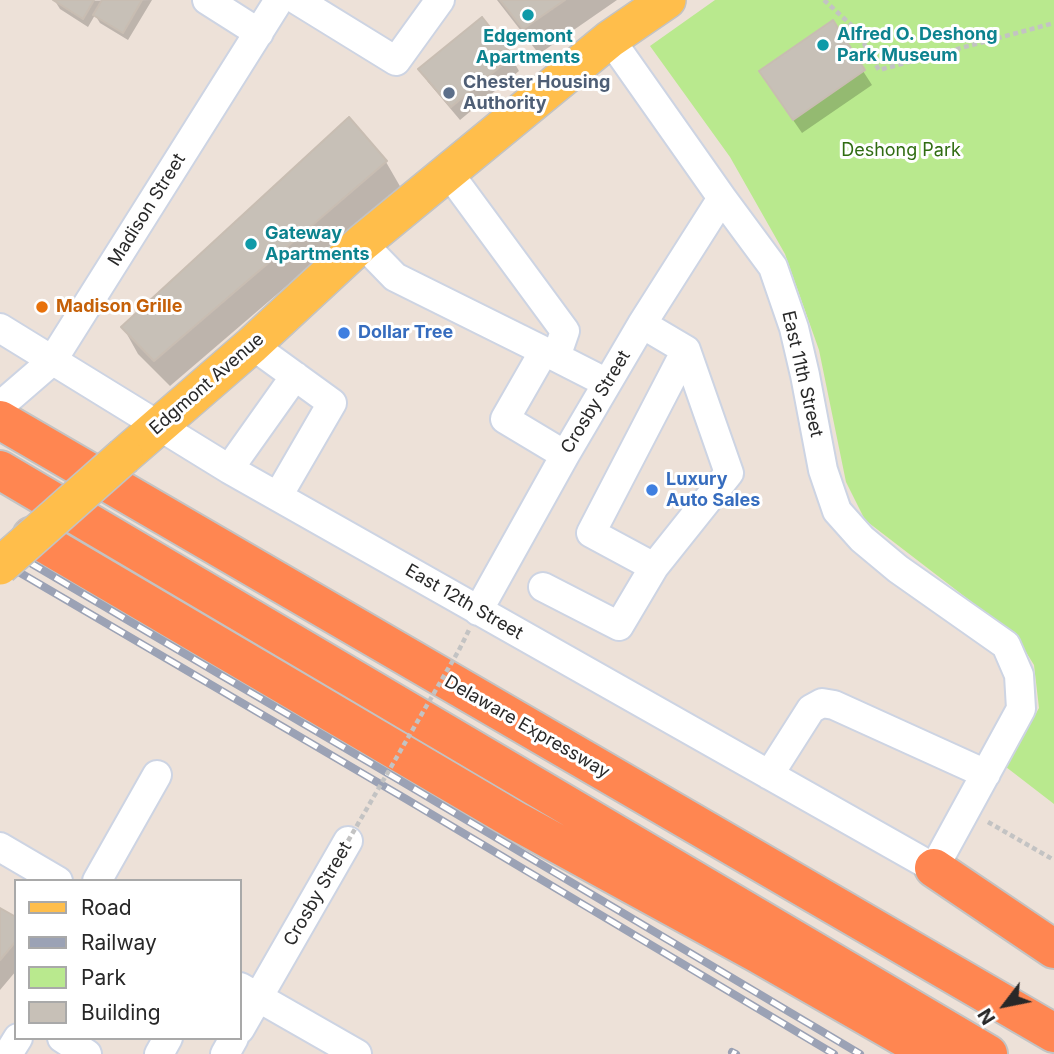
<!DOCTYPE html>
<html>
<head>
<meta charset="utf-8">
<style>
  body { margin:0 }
  #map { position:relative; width:1054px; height:1054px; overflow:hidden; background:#ede1d8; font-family:Inter,sans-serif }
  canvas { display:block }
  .legend { position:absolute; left:14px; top:879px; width:228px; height:161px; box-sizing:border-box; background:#fff; border:2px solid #a9a9a9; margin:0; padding:9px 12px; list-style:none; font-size:21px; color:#282828 }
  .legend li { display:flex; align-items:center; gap:14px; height:35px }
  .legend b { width:35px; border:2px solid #a9a9a9 }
  .north { position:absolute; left:970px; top:970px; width:70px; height:70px; -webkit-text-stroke:5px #fff; paint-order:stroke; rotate:238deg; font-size:19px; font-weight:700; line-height:28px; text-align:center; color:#282828 }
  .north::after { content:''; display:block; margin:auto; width:24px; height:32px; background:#282828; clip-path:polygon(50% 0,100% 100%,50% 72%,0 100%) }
</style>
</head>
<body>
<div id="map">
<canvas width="1054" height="1054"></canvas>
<ul class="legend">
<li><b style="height:9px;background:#ffbe4b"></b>Road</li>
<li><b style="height:9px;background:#9ba2b5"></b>Railway</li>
<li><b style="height:19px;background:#b9e98e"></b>Park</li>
<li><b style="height:19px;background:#c7c0b7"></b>Building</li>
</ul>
<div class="north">N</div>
</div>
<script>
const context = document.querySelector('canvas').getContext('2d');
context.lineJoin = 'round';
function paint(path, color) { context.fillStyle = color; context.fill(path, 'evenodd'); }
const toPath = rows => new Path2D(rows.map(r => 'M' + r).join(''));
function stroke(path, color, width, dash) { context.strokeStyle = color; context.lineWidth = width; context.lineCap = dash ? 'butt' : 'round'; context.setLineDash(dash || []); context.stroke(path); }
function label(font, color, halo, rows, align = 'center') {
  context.font = font + ' Inter,sans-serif'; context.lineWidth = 6; context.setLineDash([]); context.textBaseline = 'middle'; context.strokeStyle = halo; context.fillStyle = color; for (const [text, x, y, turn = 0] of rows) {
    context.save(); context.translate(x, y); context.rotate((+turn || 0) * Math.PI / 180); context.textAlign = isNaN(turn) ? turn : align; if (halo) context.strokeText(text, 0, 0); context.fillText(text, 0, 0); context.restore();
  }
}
paint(toPath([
  [715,0,1054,0,1054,804,1006,767,1039,708,1034,665,1016,636,865,520,846,482,819,350,785,254,730,157,650,46]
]), '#b9e98e');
paint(toPath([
  [152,0,128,40,100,23,95,15,88,27,60,9,55,1],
  [497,0,617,0,539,54],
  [832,23,872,85,802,133,769,85],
  [511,57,519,71,460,120,428,82,420,69],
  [386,162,401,188,170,386,138,354,123,327],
  [0,910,16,919,16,971,0,990]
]), '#0003');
const building = toPath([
  [53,0,94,0,83,19,53,0],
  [102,0,142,0,123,33,93,15,102,0],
  [500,0,565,0,523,29,500,0],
  [482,17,513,56,451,107,418,69,482,17],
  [833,20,865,70,793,120,759,71,833,20],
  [349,117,387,161,154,361,121,327,349,117],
  [0,908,16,917,16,941,0,960,0,908]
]);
paint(building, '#c7c0b7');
stroke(building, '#c8bdb2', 2);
const minor = toPath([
  [207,0,259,33],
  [297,0,396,61,440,0],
  [362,243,395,277,556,357,565,331,448,172],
  [642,324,686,350,591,533,654,567,729,473,686,350],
  [0,328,229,469,934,868,1021,709,1019,675,1006,645,898,569,862,539,837,511,823,470,805,375,794,328,773,267,722,198,610,39],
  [252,345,332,403,278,496],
  [544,351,505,419,565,455],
  [556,357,607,383],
  [0,406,52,361,279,0],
  [229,469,295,376],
  [543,587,619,626,654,567],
  [478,611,565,455,642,324,722,198],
  [769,775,811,709,822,703,834,705,986,774],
  [0,847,58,881],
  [97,881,157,775],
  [240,987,357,1054],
  [240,1029,348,841],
  [62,1038,87,1054],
  [8,1054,18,1038],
  [159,1054,168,1038],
  [225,1054,234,1038]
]);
const major = toPath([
  [124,456,252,345,362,243,610,39,667,0]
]);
const highway = toPath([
  [0,420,1054,1033],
  [0,470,988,1054],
  [32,536,518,822,757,953,933,1054],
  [934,868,1054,949]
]);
stroke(minor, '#cdd4e3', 32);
stroke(major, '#c3c3c3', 40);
stroke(highway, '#c3c3c3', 42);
stroke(toPath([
  [824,0,860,33,866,48,879,70,1054,23],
  [459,650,469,630],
  [988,822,1054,860]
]), '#c3c3c3', 4.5, [5, 3.5]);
stroke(minor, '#fff', 28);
stroke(major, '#ffbe4b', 37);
stroke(highway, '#ff8651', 38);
const rail = toPath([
  [0,545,401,781,860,1054],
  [0,561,406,799,834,1054],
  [732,1052,736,1054]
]);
stroke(rail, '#9ba2b5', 8);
stroke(rail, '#fff', 5, [16]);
const majorBridge = toPath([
  [0,566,124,456]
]);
stroke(majorBridge, '#c3c3c3', 40, []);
stroke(toPath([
  [348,841,459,650]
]), '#c3c3c3', 4.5, [5, 3.5]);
stroke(majorBridge, '#ffbe4b', 37);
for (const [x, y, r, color] of [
  [528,15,7,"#0f9aa8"],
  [823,45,7,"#0f9aa8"],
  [449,93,7,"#5c6f8a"],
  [251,244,7,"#0f9aa8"],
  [42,307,7,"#e8710a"],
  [344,333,7,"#3f7fe0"],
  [652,490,7,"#3f7fe0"]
]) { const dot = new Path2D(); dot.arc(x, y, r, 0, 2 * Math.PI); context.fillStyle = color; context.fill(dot); stroke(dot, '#fff', 2.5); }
label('bold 18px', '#0d838f', '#fff', [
  ["Alfred O. Deshong",837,35],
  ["Park Museum",837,56],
  ["Edgemont",528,37,"center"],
  ["Apartments",528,58,"center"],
  ["Gateway",265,234],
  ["Apartments",265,255]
], 'left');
label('bold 18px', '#4e5e75', '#fff', [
  ["Chester Housing",463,83],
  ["Authority",463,104]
], 'left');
label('18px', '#306c12', '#fff', [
  ["Deshong Park",901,151]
]);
label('18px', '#282828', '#fff', [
  ["Madison Street",147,210,-58],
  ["East 11th Street",802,374,77],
  ["Edgmont Avenue",207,384,-41],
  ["Crosby Street",596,402,-59],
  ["East 12th Street",464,602,30],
  ["Delaware Expressway",527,727,30],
  ["Crosby Street",318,894,-60]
]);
label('bold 18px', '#c56008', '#fff', [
  ["Madison Grille",56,307]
], 'left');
label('bold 18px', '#366cbe', '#fff', [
  ["Dollar Tree",358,333],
  ["Luxury",666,480],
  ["Auto Sales",666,501]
], 'left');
</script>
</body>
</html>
